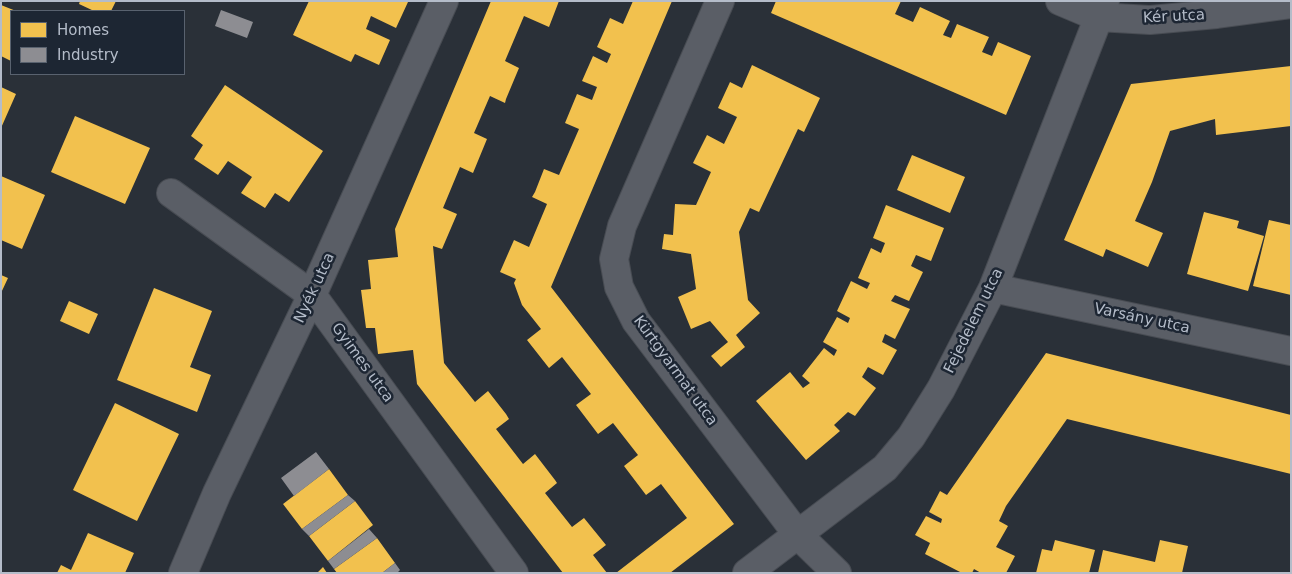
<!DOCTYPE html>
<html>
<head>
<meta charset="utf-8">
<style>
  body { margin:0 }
  #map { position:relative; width:1292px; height:574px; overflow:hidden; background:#2a3038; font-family:"DejaVu Sans",sans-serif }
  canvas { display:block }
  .frame { position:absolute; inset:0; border:2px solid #b4bcc9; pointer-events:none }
  .legend { position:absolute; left:10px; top:10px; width:175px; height:65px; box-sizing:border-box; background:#1d2633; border:1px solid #59626f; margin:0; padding:6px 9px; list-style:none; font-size:15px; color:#b4bcc9 }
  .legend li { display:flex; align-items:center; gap:10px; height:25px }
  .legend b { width:25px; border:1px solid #59626f }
</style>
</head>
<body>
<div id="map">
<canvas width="1292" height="574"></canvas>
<div class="frame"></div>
<ul class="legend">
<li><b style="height:14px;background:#f2c14e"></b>Homes</li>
<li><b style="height:14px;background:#8d8d92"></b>Industry</li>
</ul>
</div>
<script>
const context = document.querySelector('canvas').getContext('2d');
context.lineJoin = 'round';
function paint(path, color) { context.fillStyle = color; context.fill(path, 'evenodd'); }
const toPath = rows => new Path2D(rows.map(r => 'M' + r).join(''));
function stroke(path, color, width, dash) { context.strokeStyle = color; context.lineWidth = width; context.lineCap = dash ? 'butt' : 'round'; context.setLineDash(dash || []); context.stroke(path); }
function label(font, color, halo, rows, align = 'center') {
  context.font = font + ' "DejaVu Sans",sans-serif'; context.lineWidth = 5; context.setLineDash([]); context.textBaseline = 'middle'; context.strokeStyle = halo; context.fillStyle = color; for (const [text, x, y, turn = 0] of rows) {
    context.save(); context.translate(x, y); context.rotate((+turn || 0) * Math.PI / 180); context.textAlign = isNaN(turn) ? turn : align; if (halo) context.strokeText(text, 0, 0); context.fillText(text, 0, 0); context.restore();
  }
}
paint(toPath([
  [80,1,116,1,111,11,94,11,79,4],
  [309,1,405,1,408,2,396,28,371,16,366,29,390,40,379,65,355,54,351,62,293,35],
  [491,1,559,1,549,27,524,16,505,61,519,68,506,99,505,103,490,96,474,133,487,139,473,173,460,167,443,208,457,214,442,249,433,246,444,363,475,402,488,391,506,414,509,419,496,429,523,464,535,454,555,480,557,483,545,493,572,527,584,518,606,545,593,555,607,573,563,573,417,384,413,350,378,354,375,328,366,328,361,290,371,289,368,260,398,257,395,229],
  [633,1,672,1,551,287,734,524,670,573,616,573,687,518,661,484,646,495,624,466,638,455,613,423,598,434,576,405,591,394,562,357,549,368,527,340,541,329,522,305,514,283,516,279,500,272,514,240,529,247,547,204,532,197,535,192,544,169,559,175,579,129,565,123,577,94,592,100,597,87,582,81,593,56,607,63,611,54,597,47,610,18,623,24],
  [776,1,901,1,895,14,913,22,920,7,950,21,943,35,951,38,957,24,989,37,982,52,992,56,998,42,1031,56,1006,115,771,13],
  [1,5,16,11,11,11,11,61,1,56],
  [752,65,820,98,804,132,798,129,759,212,750,208,739,232,748,300,760,313,736,335,745,347,721,367,711,356,728,342,710,321,691,329,678,297,696,289,691,254,662,249,664,234,673,235,675,204,696,205,711,172,693,163,707,135,724,144,737,117,718,108,730,82,742,88],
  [1291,66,1291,126,1216,135,1215,119,1170,131,1152,182,1135,221,1163,233,1148,267,1106,249,1103,257,1064,240,1131,84],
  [225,85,323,151,289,202,275,193,265,208,241,193,252,177,228,161,218,175,194,159,203,145,191,136],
  [1,87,16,94,1,128],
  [75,116,150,148,125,204,51,172],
  [912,155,965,177,950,213,897,190],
  [1,176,45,195,22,249,1,240],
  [886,205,944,228,931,261,916,255,911,266,923,272,909,301,895,295,891,301,910,309,895,339,885,334,882,342,897,350,883,375,868,367,862,377,876,388,855,416,848,412,834,425,840,431,806,460,756,401,790,372,803,388,810,383,802,376,824,348,834,356,837,350,823,342,837,317,848,323,850,318,837,311,851,281,867,289,870,283,858,278,871,248,881,253,885,243,873,238],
  [1204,212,1239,221,1237,228,1264,236,1248,291,1187,274],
  [1269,220,1291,225,1291,295,1253,286],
  [1,275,8,278,1,293],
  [154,288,212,311,190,367,211,375,197,412,117,380],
  [69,301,98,314,89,334,60,321],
  [1046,353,1291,415,1291,474,1067,419,1006,506,999,521,1008,526,996,547,1015,556,1006,573,981,573,974,569,972,573,962,573,925,554,930,543,915,535,926,516,941,523,942,519,929,512,940,491,947,495],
  [115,403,179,434,137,521,73,490],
  [329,469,348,495,302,529,283,504],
  [355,501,373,525,328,561,309,536],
  [88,533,134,553,125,573,57,573,61,565,71,570],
  [377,538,395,563,382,573,337,573,334,569],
  [1055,540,1095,550,1089,573,1036,573,1042,549,1052,551],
  [1160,540,1188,546,1182,573,1098,573,1103,550,1155,562],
  [323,567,327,573,317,573]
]), '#f2c14e');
paint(toPath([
  [221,10,253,22,247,38,215,26],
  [316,452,329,469,294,496,281,478],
  [348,495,355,501,309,536,302,529],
  [369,529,377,538,334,569,328,561],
  [395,563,400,570,397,573,382,573]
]), '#8d8d92');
const minor = toPath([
  [720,1,622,226,614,259,619,287,636,321,798,535,837,573],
  [1060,1,1098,17,1150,20,1217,14,1291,4],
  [171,193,312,295,514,573],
  [993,288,1291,351],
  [183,573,217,493,312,295,444,1],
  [747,573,885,468,911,437,941,389,993,288,1105,1]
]);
stroke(minor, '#484c53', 30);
stroke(minor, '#5a5e66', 28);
label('15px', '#b4bcc9', '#1d2633', [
  ["Kér utca",1174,17,-3],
  ["Nyék utca",315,288,-65],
  ["Varsány utca",1142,319,12],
  ["Fejedelem utca",974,321,-64],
  ["Gyimes utca",362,363,54],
  ["Kürtgyarmat utca",675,371,54]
]);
</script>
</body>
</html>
